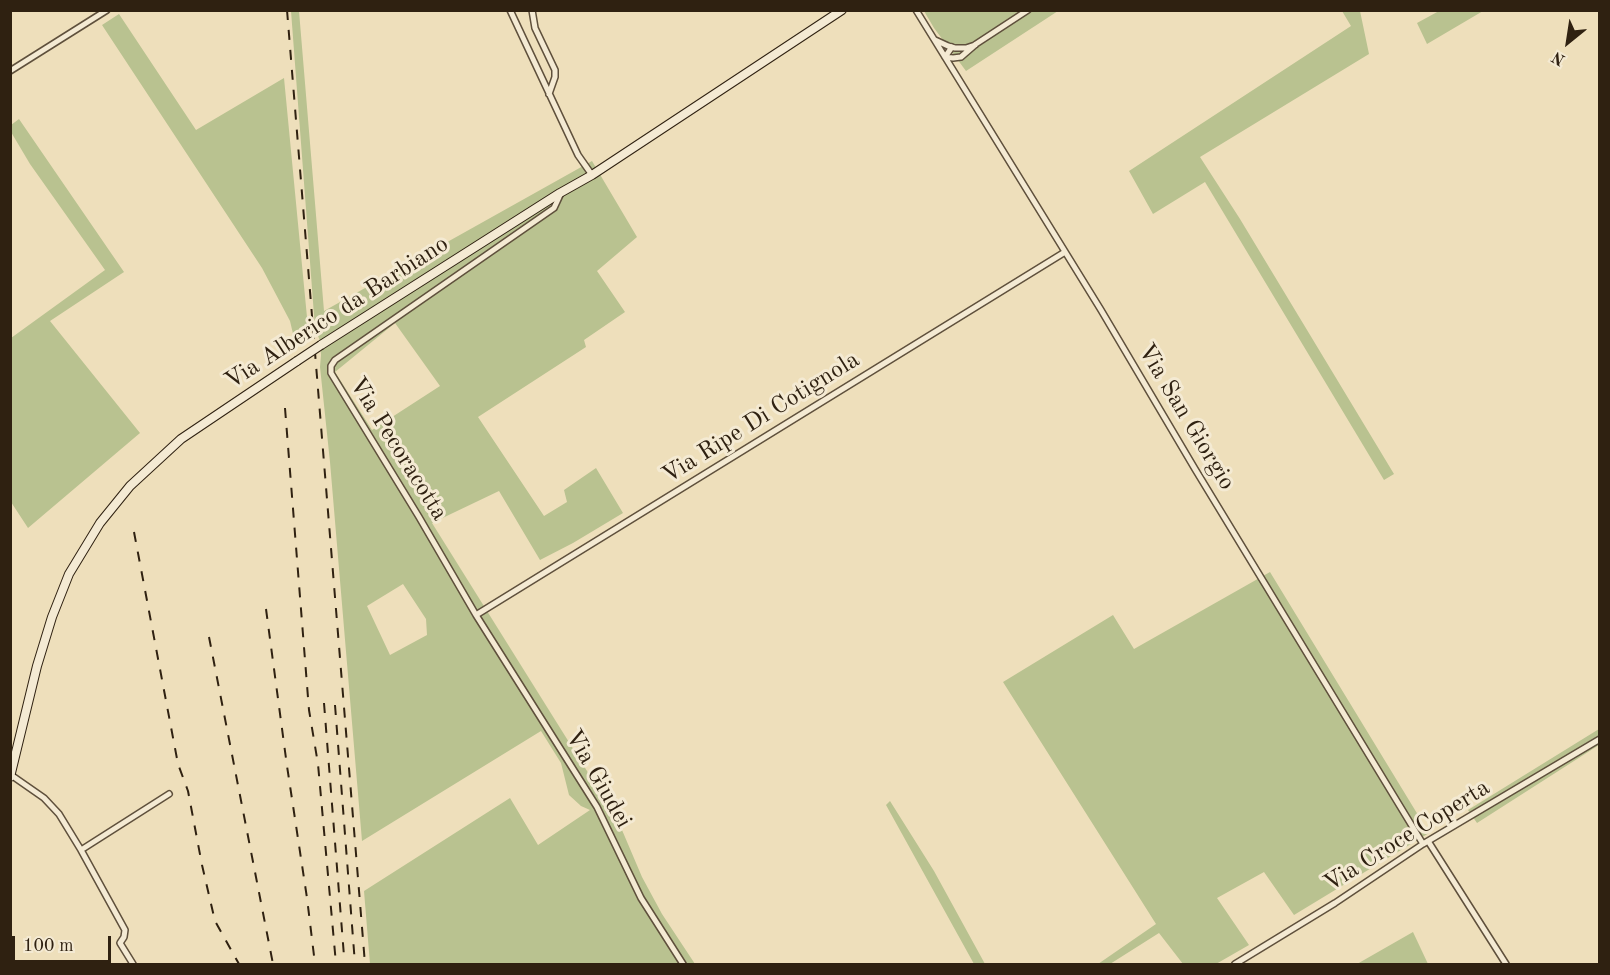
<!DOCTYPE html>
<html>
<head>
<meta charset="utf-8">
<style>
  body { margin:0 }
  #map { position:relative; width:1610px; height:975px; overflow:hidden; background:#eedfbb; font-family:"Old Standard TT",serif }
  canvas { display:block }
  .frame { position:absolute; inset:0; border:12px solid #2f2111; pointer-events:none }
  .north { position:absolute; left:1538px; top:12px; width:60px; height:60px; -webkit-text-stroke:4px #f4ead3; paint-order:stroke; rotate:210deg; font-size:16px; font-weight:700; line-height:24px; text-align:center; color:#2f2111 }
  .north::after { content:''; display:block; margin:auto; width:21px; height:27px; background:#2f2111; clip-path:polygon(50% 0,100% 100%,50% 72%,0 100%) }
  .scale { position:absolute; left:12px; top:936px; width:99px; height:27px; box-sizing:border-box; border:3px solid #2f2111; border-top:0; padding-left:8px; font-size:18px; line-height:21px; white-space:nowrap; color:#2f2111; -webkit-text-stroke:4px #f4ead3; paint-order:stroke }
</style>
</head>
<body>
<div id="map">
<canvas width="1610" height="975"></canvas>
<div class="frame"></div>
<div class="north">N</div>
<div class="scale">100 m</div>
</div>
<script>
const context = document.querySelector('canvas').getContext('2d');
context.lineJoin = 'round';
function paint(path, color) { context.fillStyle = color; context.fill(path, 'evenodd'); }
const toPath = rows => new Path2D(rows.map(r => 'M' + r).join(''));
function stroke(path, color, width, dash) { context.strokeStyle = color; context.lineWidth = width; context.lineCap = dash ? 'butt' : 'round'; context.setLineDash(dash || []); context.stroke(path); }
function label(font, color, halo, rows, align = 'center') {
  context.font = font + ' "Old Standard TT",serif'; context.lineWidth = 6; context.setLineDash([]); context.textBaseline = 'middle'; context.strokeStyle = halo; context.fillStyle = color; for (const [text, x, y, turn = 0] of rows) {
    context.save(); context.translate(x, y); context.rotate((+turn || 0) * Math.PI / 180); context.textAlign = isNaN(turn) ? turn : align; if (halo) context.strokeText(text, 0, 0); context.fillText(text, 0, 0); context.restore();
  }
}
paint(toPath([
  [291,11,299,11,324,311,592,161,637,237,597,271,625,312,584,340,586,347,478,417,544,516,567,502,564,490,596,468,623,513,573,543,540,560,499,491,432,523,587,771,622,830,642,877,662,914,695,964,370,964,364,891,510,798,538,845,590,810,581,806,569,795,561,763,541,731,362,841,330,462,320,367,321,355,320,341,315,328],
  [395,323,440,386,372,430,335,372],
  [403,584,426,619,427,635,390,655,367,606],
  [924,11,1058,11,966,71,934,28],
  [1342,11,1360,11,1369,54,1200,157,1240,219,1394,474,1384,480,1205,182,1153,214,1129,171,1351,26],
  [1439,11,1439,10,1483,11,1427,44,1417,23],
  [119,14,196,130,284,78,309,338,295,342,290,321,262,268,102,25],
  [19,119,124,272,50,321,140,433,28,528,11,502,11,338,105,270,30,164,11,132,11,125],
  [1270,572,1429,833,1294,915,1264,872,1217,898,1249,945,1216,964,1183,964,1159,933,1110,964,1098,964,1156,924,1003,682,1113,615,1134,649],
  [1599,729,1599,745,1477,823,1468,810],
  [890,801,934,871,985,964,974,964,886,805],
  [1413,932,1428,964,1357,964]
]), '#b9c290');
const minor = toPath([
  [510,10,578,155,592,175],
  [532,10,535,28,555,70,555,77,549,94],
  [916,10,1101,310,1195,469,1423,844],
  [935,40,948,46,955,48,966,48,975,45],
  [952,47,945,57,953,58,961,57,976,44,1028,10],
  [10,71,107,10],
  [560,195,554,208,335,360,331,366,331,373,419,517,476,615,597,807,641,898,683,964],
  [476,615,1065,252],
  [11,775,44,798,59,814,81,850,125,930,124,937,120,943,133,964],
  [1428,841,1506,964],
  [81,850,169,794],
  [1235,964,1335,903,1423,844,1600,739]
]);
const secondary = toPath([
  [321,345,560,193,592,175,842,10],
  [10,777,37,666,52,617,69,574,100,523,130,486,181,439,297,361]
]);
stroke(minor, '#5f503c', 8);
stroke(secondary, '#2f2111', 10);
stroke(minor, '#f4ead3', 5);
stroke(secondary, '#f4ead3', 8);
stroke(toPath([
  [287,10,365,964],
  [285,408,309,710,318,764,336,964],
  [134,532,178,764,188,791,202,865,215,921,239,964],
  [266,609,287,766,307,898,315,964],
  [209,637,273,964],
  [324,703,344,956],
  [335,705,355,964]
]), '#2f2111', 2, [10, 10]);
const secondaryBridge = toPath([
  [297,361,321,345]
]);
stroke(secondaryBridge, '#2f2111', 10, []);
stroke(secondaryBridge, '#f4ead3', 8);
label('24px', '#2f2111', '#f4ead3', [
  ["Via Alberico da Barbiano",337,313,-33],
  ["Via San Giorgio",1186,417,59],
  ["Via Ripe Di Cotignola",761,418,-32],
  ["Via Pecoracotta",398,449,58],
  ["Via Giudei",598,779,60],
  ["Via Croce Coperta",1407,836,-32]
]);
</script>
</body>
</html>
